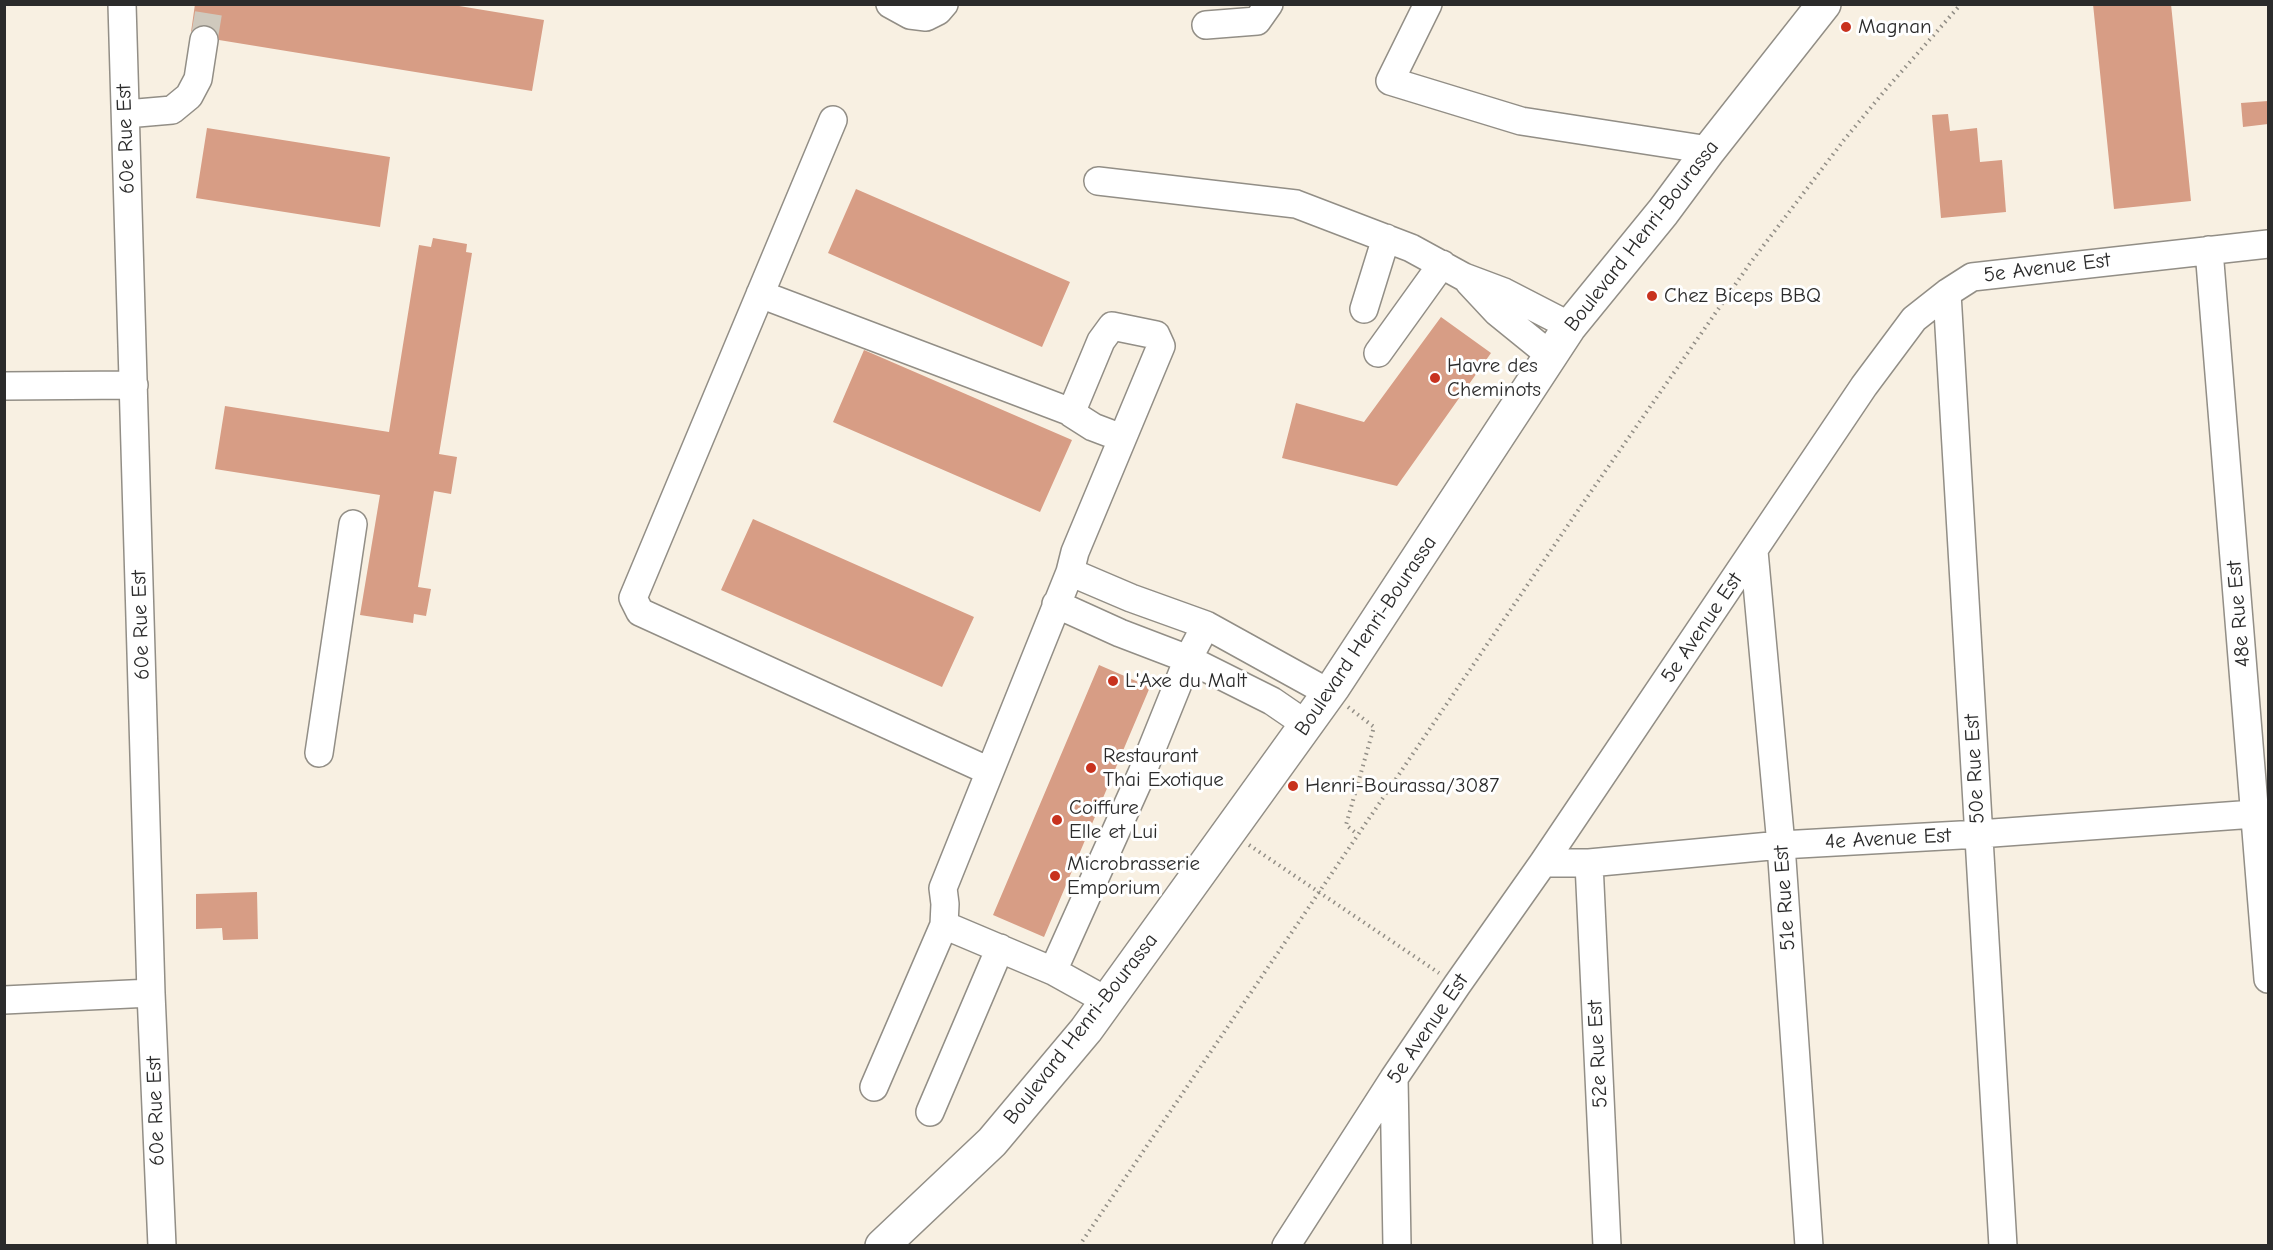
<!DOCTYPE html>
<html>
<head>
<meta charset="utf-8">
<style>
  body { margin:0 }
  #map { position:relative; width:2273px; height:1250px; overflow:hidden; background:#f8f0e2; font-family:"Comic Neue",sans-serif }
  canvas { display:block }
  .frame { position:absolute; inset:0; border:6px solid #2b2b2b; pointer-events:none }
</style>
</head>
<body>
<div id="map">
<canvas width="2273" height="1250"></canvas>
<div class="frame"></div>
</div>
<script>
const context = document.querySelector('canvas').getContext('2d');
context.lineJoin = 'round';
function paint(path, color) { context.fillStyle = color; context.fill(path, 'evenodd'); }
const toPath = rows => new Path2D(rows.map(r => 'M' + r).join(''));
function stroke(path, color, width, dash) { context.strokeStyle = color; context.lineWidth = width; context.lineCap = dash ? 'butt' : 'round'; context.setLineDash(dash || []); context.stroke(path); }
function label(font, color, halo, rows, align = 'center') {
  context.font = font + ' "Comic Neue",sans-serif'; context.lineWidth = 6; context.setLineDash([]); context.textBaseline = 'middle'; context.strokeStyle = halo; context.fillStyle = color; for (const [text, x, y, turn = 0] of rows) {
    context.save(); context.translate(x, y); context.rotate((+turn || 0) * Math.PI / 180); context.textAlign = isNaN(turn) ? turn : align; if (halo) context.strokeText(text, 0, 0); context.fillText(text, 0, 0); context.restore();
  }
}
paint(toPath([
  [195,4,447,4,544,20,532,91,219,40,214,28,207,25,198,26,191,32],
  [2093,4,2171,4,2191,201,2114,209],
  [2268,101,2268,124,2243,127,2241,103],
  [1948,114,1950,131,1977,128,1980,162,2002,160,2006,212,1941,218,1932,115],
  [207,128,390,157,380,227,196,198],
  [856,189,1070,282,1042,347,828,253],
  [433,238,467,244,466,252,472,253,439,454,457,457,451,494,434,491,418,587,431,589,426,616,414,614,413,623,360,615,380,495,215,469,225,406,389,432,419,245,431,247],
  [1441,317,1491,353,1397,486,1282,458,1296,403,1364,422],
  [864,350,1072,440,1040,512,833,422],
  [753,519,974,617,942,687,721,590],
  [1099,665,1150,687,1044,937,993,915],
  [257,892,258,939,223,940,222,928,196,929,196,894]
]), '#d79d85');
stroke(toPath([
  [204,40,210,4]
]), '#cfc9bd', 27, [27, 14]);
const minor = toPath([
  [122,4,151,993,162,1246],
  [890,4,910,15,926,17,938,11,944,4],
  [1428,4,1390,81,1521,121,1709,150],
  [1206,25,1257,21,1269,4],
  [126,114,172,110,189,96,198,79,204,40],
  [833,120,633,598,640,612,989,771],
  [1098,181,1296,204,1411,248,1464,277,1504,292,1570,326],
  [2209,250,2268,979],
  [1469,282,1497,312,1550,355],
  [1947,293,2003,1246],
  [760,294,1071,412],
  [1364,309,1386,238],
  [1378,353,1442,264],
  [4,386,134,385],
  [1122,438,1093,427,1071,413,1101,341,1112,326,1156,335,1161,346,1075,552,1070,572,1131,598,1206,625,1329,693],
  [1754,551,1781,845,1809,1246],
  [1056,604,1120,633,1188,659,1272,701,1307,725],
  [319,753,353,524],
  [1543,863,1589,863,1781,845,1979,834,2268,813],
  [1589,863,1607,1246],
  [944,925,945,904,943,888,1070,572],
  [4,1000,151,993],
  [1107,1001,1053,971,1142,773,1188,659,1206,625],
  [1394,1078,1397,1246],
  [874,1087,944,925,1053,971],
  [930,1112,1000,948],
  [1286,1246,1394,1078,1457,985,1543,863,1864,386,1914,319,1947,293,1972,277,2268,244]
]);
const major = toPath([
  [882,1246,992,1142,1086,1030,1334,686,1570,326,1663,212,1709,150,1824,4]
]);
stroke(minor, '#928e86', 30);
stroke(major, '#928e86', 36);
stroke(toPath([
  [1348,707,1374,727,1346,825,1357,834],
  [1249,845,1439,973],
  [1079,1246,1581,506,1751,262,1844,140,1887,88,1961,4]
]), '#928e86', 4, [1.5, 4.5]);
stroke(minor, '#fff', 27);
stroke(major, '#fff', 33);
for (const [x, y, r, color] of [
  [1846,27,6,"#c8321e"],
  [1652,296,6,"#c8321e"],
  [1435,378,6,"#c8321e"],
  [1113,681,6,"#c8321e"],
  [1091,768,6,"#c8321e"],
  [1293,786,6,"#c8321e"],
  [1057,820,6,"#c8321e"],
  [1055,876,6,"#c8321e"]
]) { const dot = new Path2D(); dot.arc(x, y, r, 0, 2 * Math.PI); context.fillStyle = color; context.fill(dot); stroke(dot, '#fff', 2); }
label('21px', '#2b2b2b', '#fff', [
  ["Magnan",1858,27],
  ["Chez Biceps BBQ",1664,296],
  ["Havre des",1447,366],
  ["Cheminots",1447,390],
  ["L'Axe du Malt",1125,681],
  ["Restaurant",1103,756],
  ["Thai Exotique",1103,780],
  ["Henri-Bourassa/3087",1305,786],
  ["Coiffure",1069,808],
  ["Elle et Lui",1069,832],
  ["Microbrasserie",1067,864],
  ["Emporium",1067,888]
], 'left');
label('21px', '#2b2b2b', '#fff', [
  ["60e Rue Est",126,139,-92],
  ["Boulevard Henri-Bourassa",1642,236,-52],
  ["5e Avenue Est",2047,268,-7],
  ["48e Rue Est",2239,614,-95],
  ["60e Rue Est",141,625,-92],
  ["5e Avenue Est",1702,628,-56],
  ["Boulevard Henri-Bourassa",1366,636,-56],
  ["50e Rue Est",1975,769,-93],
  ["4e Avenue Est",1888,839,-3],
  ["51e Rue Est",1785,898,-94],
  ["Boulevard Henri-Bourassa",1081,1029,-52],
  ["5e Avenue Est",1428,1029,-56],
  ["52e Rue Est",1598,1054,-93],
  ["60e Rue Est",156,1111,-92]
]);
</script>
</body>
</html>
